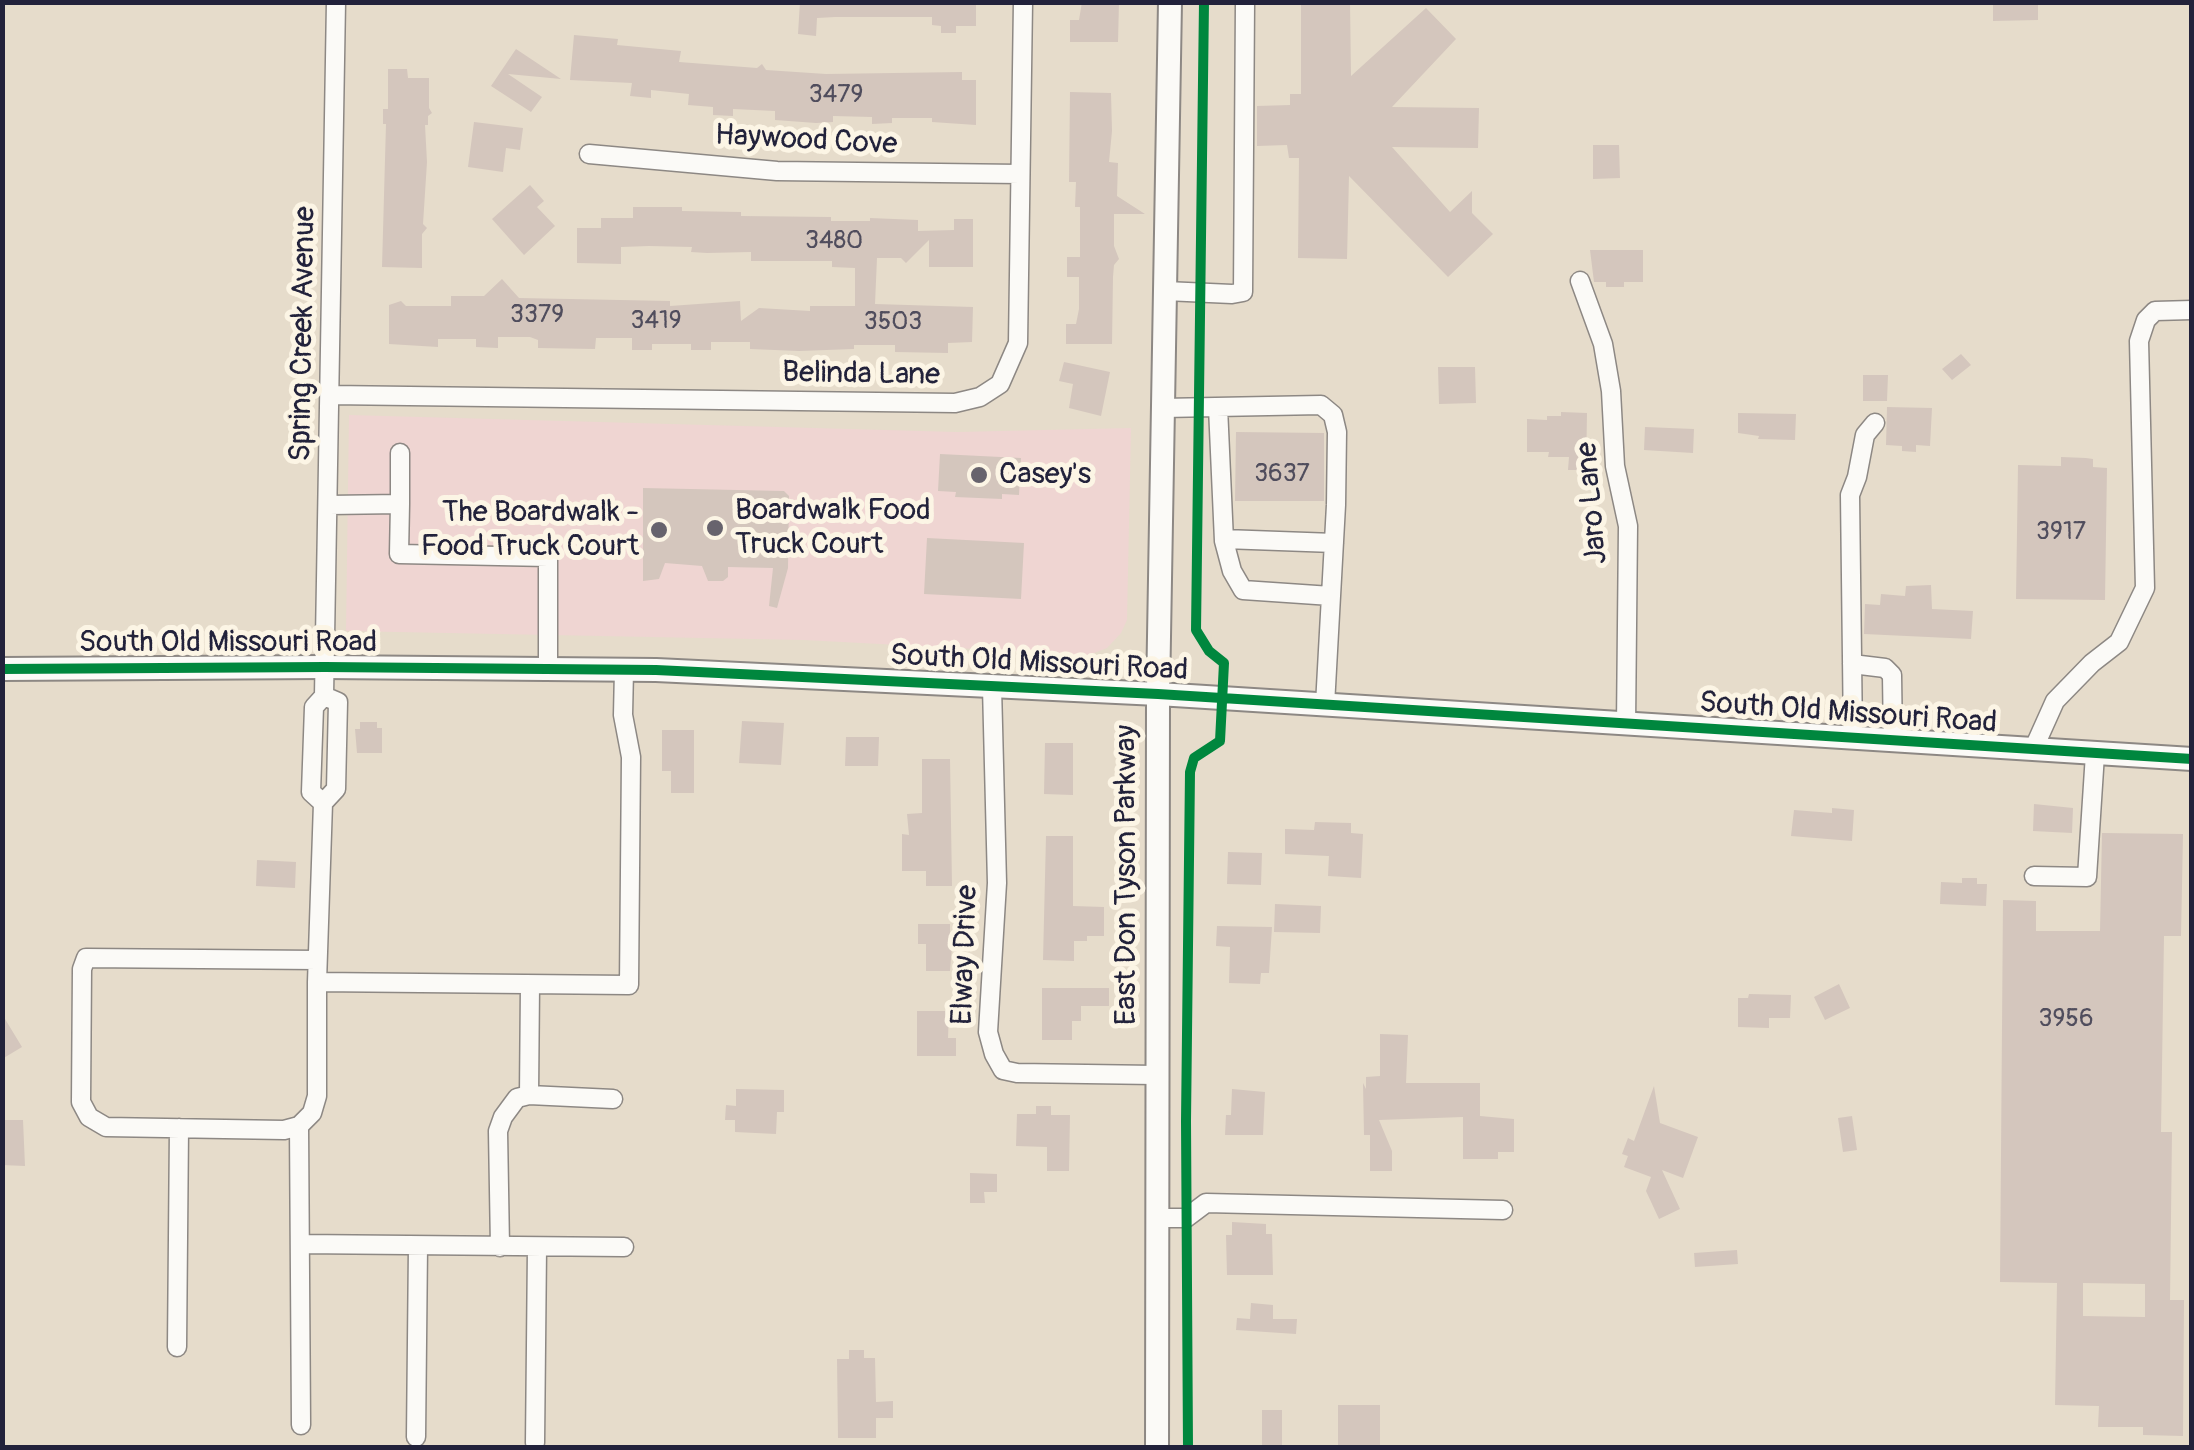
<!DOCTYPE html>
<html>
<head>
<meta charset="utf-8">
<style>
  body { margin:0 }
  #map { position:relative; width:2194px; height:1450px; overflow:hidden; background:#e6dccb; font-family:Pangolin,sans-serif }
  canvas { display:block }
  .frame { position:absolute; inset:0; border:5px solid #22223b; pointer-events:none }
</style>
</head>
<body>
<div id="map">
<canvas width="2194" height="1450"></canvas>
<div class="frame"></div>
</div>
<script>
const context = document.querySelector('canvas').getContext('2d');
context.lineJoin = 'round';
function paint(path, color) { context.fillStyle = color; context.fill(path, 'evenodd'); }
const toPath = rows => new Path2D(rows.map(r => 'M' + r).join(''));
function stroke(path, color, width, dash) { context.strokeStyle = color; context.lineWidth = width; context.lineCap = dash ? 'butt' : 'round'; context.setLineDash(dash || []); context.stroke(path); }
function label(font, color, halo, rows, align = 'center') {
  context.font = font + ' Pangolin,sans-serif'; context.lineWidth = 10; context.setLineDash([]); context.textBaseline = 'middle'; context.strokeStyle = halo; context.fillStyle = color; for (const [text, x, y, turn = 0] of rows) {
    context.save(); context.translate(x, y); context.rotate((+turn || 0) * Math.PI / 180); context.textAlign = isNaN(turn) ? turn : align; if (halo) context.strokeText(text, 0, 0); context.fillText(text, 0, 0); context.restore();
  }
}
paint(toPath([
  [349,415,957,432,1131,428,1127,620,1121,633,1107,648,1089,655,804,640,346,631]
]), '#efd5d2');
paint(toPath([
  [800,2,976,2,976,26,956,26,956,33,941,33,941,26,932,25,932,17,835,17,817,18,816,36,798,34],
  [1082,2,1119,2,1118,42,1070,42,1070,20,1079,20],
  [1301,2,1350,2,1351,76,1426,8,1456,39,1392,107,1479,108,1478,148,1392,147,1450,212,1472,191,1472,213,1493,234,1448,277,1349,176,1347,259,1298,258,1299,158,1289,158,1287,145,1257,146,1257,106,1290,105,1290,94,1301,94],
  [1993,2,2038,2,2038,20,1993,21],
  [574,35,618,39,617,45,681,51,679,62,757,68,762,64,766,70,826,74,962,72,962,80,976,80,976,125,932,122,932,118,892,118,892,123,872,124,872,117,833,116,833,122,816,123,775,120,775,111,733,109,733,116,713,115,713,107,688,105,689,94,651,90,651,98,630,96,632,83,570,80],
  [516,49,561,79,508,74,542,97,531,112,491,86],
  [388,69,407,69,408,78,429,78,429,108,432,113,428,116,428,125,425,125,427,162,423,224,427,228,422,234,422,268,382,267,386,124,383,124,383,109,388,109],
  [1070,92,1111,93,1112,131,1109,162,1118,163,1117,196,1145,214,1114,214,1114,246,1119,259,1114,265,1113,277,1112,344,1066,344,1066,324,1076,324,1079,309,1079,277,1067,277,1067,257,1080,257,1080,207,1075,207,1076,182,1069,182],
  [474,122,523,128,520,150,506,148,503,172,468,167],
  [1593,145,1619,145,1620,178,1593,179],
  [530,185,544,201,537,207,555,226,524,255,492,219],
  [633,207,682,207,682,211,741,212,741,216,831,217,831,221,870,221,870,218,918,220,918,231,954,230,954,219,973,219,973,267,929,267,929,240,906,263,901,258,877,258,875,304,973,307,972,342,948,343,948,353,895,352,895,345,854,345,854,349,799,351,750,349,750,342,711,342,711,350,691,350,691,344,652,344,652,350,632,350,632,338,596,338,595,349,538,348,538,340,530,337,498,337,498,348,476,347,476,339,438,339,438,347,389,344,389,305,401,301,406,306,451,306,451,296,484,296,502,279,519,298,670,301,670,306,740,301,741,321,759,308,810,311,810,306,855,306,855,268,832,267,832,261,751,261,751,252,707,253,691,252,692,247,649,246,621,247,621,264,577,263,577,228,601,228,601,218,633,218],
  [1590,250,1643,250,1643,282,1624,282,1624,287,1606,287,1606,282,1594,282],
  [1961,354,1971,365,1952,380,1942,369],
  [1064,362,1110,372,1101,416,1069,408,1073,384,1059,381],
  [1438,367,1475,367,1476,403,1439,404],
  [1863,375,1888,375,1887,401,1863,401],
  [1887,407,1932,408,1930,446,1916,445,1916,452,1902,451,1902,446,1886,445],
  [1561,412,1587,413,1586,470,1568,470,1569,457,1548,457,1549,452,1527,452,1527,419,1547,420,1547,416,1561,416],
  [1738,413,1796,414,1795,440,1758,439,1759,436,1738,433],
  [1645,427,1694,429,1693,453,1644,450],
  [1236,432,1324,433,1324,501,1235,501],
  [940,454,1021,458,1019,495,1002,494,1002,499,955,497,956,492,938,491],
  [2061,457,2086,458,2093,459,2093,467,2107,468,2105,600,2016,599,2018,465,2061,466],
  [643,488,784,491,789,496,788,568,777,608,769,606,773,568,728,567,728,577,723,581,708,581,702,566,665,563,659,579,643,581],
  [927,538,1024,543,1021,599,924,594],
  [1931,585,1932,609,1973,611,1971,639,1864,634,1865,604,1880,605,1881,594,1905,596,1906,586],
  [742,721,784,723,781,765,739,763],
  [360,722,377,722,377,728,382,728,382,753,357,753,355,729,360,729],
  [662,730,694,730,694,793,671,793,671,771,662,771],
  [846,737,879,737,878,766,845,766],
  [1045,743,1073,743,1073,795,1044,794],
  [922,759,950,759,952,886,926,886,926,871,902,871,902,834,909,835,907,814,922,813],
  [2034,804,2073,808,2072,833,2033,831],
  [1832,808,1854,810,1852,841,1791,836,1794,810,1832,813],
  [1315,822,1351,823,1351,833,1363,834,1361,878,1328,876,1329,856,1285,854,1285,829,1314,830],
  [2102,833,2183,834,2181,936,2164,936,2161,1132,2172,1132,2170,1300,2184,1300,2183,1436,2143,1435,2143,1427,2098,1427,2099,1406,2055,1405,2057,1283,2000,1282,2003,900,2036,901,2036,931,2100,931],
  [2083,1283,2145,1284,2145,1317,2083,1316],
  [1046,836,1073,836,1073,906,1104,907,1104,936,1087,936,1087,941,1074,941,1074,961,1043,960],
  [1228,852,1262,853,1261,885,1227,884],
  [257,860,296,862,295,888,256,886],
  [1962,878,1977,878,1977,884,1987,884,1986,906,1940,904,1941,882,1962,883],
  [1275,904,1321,906,1320,933,1274,932],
  [918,924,950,924,950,934,953,934,950,971,926,971,926,944,918,944],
  [1217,926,1272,927,1269,973,1261,973,1260,984,1229,983,1230,947,1216,946],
  [1839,984,1850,1008,1825,1020,1814,997],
  [1042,988,1109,988,1109,1006,1081,1006,1081,1021,1072,1021,1072,1040,1042,1040],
  [1749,994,1791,995,1790,1018,1769,1018,1769,1028,1738,1027,1738,998,1748,998],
  [917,1011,949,1011,948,1038,956,1038,956,1056,917,1056],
  [2,1014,22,1047,2,1059],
  [1380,1034,1408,1035,1406,1083,1480,1083,1480,1116,1514,1119,1514,1152,1498,1152,1498,1159,1463,1159,1463,1117,1379,1120,1392,1151,1392,1171,1370,1171,1370,1135,1364,1135,1363,1083,1366,1089,1366,1077,1380,1076],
  [1654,1086,1660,1123,1698,1137,1683,1178,1662,1170,1680,1209,1659,1219,1646,1191,1651,1177,1624,1167,1628,1156,1622,1154,1628,1138,1634,1141],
  [736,1089,784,1090,784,1112,777,1112,776,1134,735,1132,735,1120,725,1120,726,1105,736,1106],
  [1232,1089,1265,1092,1263,1135,1225,1135,1226,1115,1231,1115],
  [1036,1106,1051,1106,1051,1115,1070,1115,1069,1171,1047,1171,1047,1147,1016,1146,1017,1114,1036,1114],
  [1852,1116,1857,1150,1843,1152,1838,1118],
  [2,1120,23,1120,25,1166,2,1165],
  [970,1173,997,1174,997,1192,984,1192,985,1203,970,1203],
  [1232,1222,1266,1224,1266,1234,1272,1234,1273,1275,1227,1275,1226,1235,1232,1235],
  [1737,1250,1738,1264,1695,1267,1694,1253],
  [1251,1303,1273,1305,1273,1319,1297,1319,1296,1334,1236,1330,1237,1318,1250,1319],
  [849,1350,864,1350,864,1358,875,1358,876,1402,893,1401,893,1418,876,1418,876,1438,838,1438,837,1359,849,1359],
  [1338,1405,1380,1405,1380,1448,1338,1448],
  [1262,1410,1282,1410,1282,1448,1262,1448]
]), '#d4c6bd');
const minor = toPath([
  [589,154,777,171,1020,174],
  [1580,281,1603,344,1611,391,1615,466,1628,526,1626,725],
  [1165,291,1232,294,1243,292,1245,2],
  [331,395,955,403,980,397,1000,384,1018,343,1023,2],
  [1218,407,1224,541,1232,571,1243,590,1331,596],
  [1163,408,1321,405,1333,415,1337,432,1336,505,1325,705],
  [400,504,400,453],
  [329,505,400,504,399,554,548,557,548,669],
  [1224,539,1334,543],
  [1852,664,1885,668,1892,675,1893,742],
  [992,687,997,883,988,1032,994,1054,1003,1070,1017,1073,1155,1075],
  [324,696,338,702,336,789,323,803,311,792,314,707,324,696,336,2],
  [1853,739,1850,495,1857,477,1865,435,1875,423],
  [2033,750,2055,701,2092,663,2119,642,2145,588,2139,341,2146,320,2155,311,2192,310],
  [323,803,317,982,629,985,631,757,623,715,624,670],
  [2034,876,2087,877,2095,754],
  [317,960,86,958,82,969,81,1102,89,1117,106,1127,284,1130,299,1126,312,1113,317,1096,317,982],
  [529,1095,530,985],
  [299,1126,301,1425],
  [1157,1218,1186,1218,1206,1203,1503,1210],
  [300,1244,624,1247],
  [500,1247,498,1131,503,1117,517,1098,529,1095,613,1099],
  [177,1347,179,1128],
  [416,1437,418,1246],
  [535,1443,537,1248]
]);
const major = toPath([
  [2,669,325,667,656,670,1158,694,2192,759],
  [1157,1448,1158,694,1170,2]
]);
stroke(minor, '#8d8884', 21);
stroke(major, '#8d8884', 26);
stroke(minor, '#fbfaf7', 18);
stroke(major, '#fbfaf7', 22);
stroke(toPath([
  [2,669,325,667,656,670,1158,694,2192,759],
  [1188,1448,1186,1121,1190,772,1194,758,1220,741,1224,663,1209,651,1196,630,1204,2]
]), '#00873e', 10);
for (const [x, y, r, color] of [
  [979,475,10,"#67636d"],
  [715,528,10,"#67636d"],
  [659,530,10,"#67636d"]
]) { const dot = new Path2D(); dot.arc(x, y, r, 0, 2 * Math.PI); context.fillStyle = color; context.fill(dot); stroke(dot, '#fcf5e5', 4); }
label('25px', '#504d5d', null, [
  ["3479",836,96],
  ["3480",834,242],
  ["3379",537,316],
  ["3419",656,322],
  ["3503",893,323],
  ["3637",1282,475],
  ["3917",2061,533],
  ["3956",2066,1020]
]);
label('30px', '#22223b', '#fcf5e5', [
  ["Haywood Cove",806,141,3],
  ["Spring Creek Avenue",304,334,-89],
  ["Belinda Lane",861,375,1],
  ["Jaro Lane",1593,503,-95],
  ["South Old Missouri Road",228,643],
  ["South Old Missouri Road",1039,664,3],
  ["South Old Missouri Road",1848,714,4],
  ["East Don Tyson Parkway",1127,875,-90],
  ["Elway Drive",966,955,-88]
]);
label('30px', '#22223b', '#fcf5e5', [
  ["Casey's",999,475],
  ["Boardwalk Food",735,511],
  ["Truck Court",735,545],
  ["The Boardwalk -",639,513,"right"],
  ["Food Truck Court",639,547,"right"]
], 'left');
</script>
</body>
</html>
